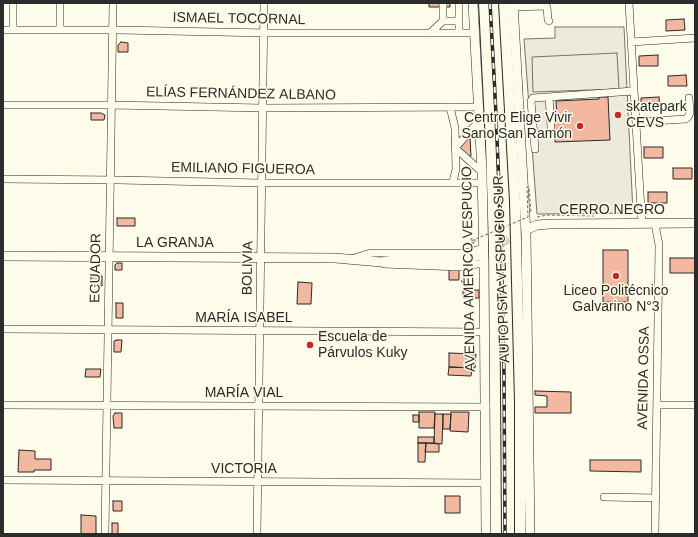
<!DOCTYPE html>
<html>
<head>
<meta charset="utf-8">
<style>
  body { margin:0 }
  #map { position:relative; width:698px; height:537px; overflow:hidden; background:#fdfbea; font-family:Helvetica,sans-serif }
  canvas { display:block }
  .frame { position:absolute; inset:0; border:4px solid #2b2b2b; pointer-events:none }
</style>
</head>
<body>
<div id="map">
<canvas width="698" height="537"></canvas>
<div class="frame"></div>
</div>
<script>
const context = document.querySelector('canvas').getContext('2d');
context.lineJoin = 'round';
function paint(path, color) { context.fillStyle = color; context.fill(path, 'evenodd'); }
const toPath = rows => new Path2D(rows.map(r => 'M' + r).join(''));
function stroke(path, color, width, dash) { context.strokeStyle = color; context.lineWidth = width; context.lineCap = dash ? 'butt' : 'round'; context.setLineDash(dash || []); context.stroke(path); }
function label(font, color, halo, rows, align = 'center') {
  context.font = font + ' Helvetica,sans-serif'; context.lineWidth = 3; context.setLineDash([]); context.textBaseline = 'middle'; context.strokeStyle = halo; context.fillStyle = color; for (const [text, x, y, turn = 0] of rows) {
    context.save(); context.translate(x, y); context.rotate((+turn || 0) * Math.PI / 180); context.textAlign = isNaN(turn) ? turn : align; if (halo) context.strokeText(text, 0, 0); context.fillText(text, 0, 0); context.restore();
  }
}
const green = toPath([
  [555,27,624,27,633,213,537,214,524,39,555,38,555,27]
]);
paint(green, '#ecebdb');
stroke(green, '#74746e', 1);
const parking = toPath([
  [617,53,619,89,533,92,532,57,617,53]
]);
paint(parking, '#eceadb');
stroke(parking, '#74746e', 1);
const building = toPath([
  [429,3,450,3,450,7,429,7,429,3],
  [684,19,685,30,666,31,666,20,684,19],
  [121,42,128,43,128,52,118,52,118,45,121,42],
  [658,55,658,66,639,66,639,56,658,55],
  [686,75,687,86,668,86,668,76,686,75],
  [599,97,608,97,610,140,555,142,554,120,557,120,556,101,599,99,599,97],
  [659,97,660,108,641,109,641,98,659,97],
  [91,113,101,113,105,115,104,120,91,120,91,113],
  [470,138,471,156,453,157,452,139,470,138],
  [644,147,663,147,663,158,644,158,644,147],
  [673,168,692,168,692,179,673,179,673,168],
  [648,192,667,192,667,203,648,203,648,192],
  [117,218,135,218,135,226,117,226,117,218],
  [603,250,628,250,628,302,603,302,603,250],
  [670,258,695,258,695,273,670,273,670,258],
  [117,263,122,263,122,270,115,270,115,265,117,263],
  [449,269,459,269,459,280,449,280,449,269],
  [91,276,102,276,102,286,91,286,91,276],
  [298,282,312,283,311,304,297,304,298,282],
  [463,290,479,290,479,298,463,298,463,290],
  [116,303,123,303,123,318,116,318,116,303],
  [117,340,122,340,121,352,114,352,114,341,117,340],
  [449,353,476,354,475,368,449,367,449,353],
  [449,367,472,368,471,376,448,375,449,367],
  [86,369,101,369,100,377,85,377,86,369],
  [535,391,571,392,571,413,535,413,535,407,547,407,547,396,535,395,535,391],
  [419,412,435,412,434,428,419,428,419,412],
  [451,412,469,412,468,432,450,431,451,412],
  [115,413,122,413,122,428,114,428,113,416,115,413],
  [435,414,443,414,442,444,434,443,435,414],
  [443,414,451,414,450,429,443,429,443,414],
  [413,415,419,415,419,422,413,422,413,415],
  [418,437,434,437,434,443,418,443,418,437],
  [418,443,426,443,425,462,418,462,418,443],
  [426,443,439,444,439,452,425,452,426,443],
  [19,450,35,451,35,459,51,459,51,470,34,470,34,472,18,472,19,450],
  [590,460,641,460,641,472,590,471,590,460],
  [445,496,460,496,460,513,445,513,445,496],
  [113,501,122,501,122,511,113,511,113,501],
  [81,515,96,516,96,534,81,534,81,515],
  [112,523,118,523,118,534,112,534,112,523]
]);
paint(building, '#f2b8a0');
stroke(building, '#2b2b2b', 1);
stroke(toPath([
  [489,250,518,233,530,228]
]), '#d3d1c4', 9, [9, 4.5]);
const minor = toPath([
  [13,3,13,30],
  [443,3,443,21],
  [459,3,459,33],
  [629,3,640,193,642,223],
  [513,7,546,6,547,7,548,20,549,21],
  [3,30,118,30,269,33,474,33],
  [60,30,60,3],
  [430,33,443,21,459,21],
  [631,42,695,38],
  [549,97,551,127],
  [3,105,112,105,262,108,478,107],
  [450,107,455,128,456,169,453,182],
  [479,121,455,148,482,172],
  [636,122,686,119,688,117,690,113,689,98],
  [535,149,531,101,533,98,634,91],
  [3,179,118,180,262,183,482,183],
  [357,257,364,255,372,253,465,253,478,250,484,247],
  [384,264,459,267,484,263],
  [3,329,485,332],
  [3,405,486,407],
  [657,405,695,405],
  [3,480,486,483],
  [604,497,656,498],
  [105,534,113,3],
  [257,534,264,3],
  [655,534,659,245,655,224]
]);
const major = toPath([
  [473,3,482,172,484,263,486,534],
  [513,3,526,234,530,534],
  [530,228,537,225,550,224,695,223],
  [3,256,335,258,381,262,401,259],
  [396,258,401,259,461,260,477,256]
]);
const highway = toPath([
  [484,3,491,144,494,250,496,534],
  [504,3,515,201,520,402,520,534]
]);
stroke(minor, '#2b2b2b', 8);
stroke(major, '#2b2b2b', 10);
stroke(highway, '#2b2b2b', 12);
stroke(toPath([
  [537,217,547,215,594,216],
  [470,245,470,241,472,238,475,240,475,242,473,244]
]), '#6a6964', 1, [3, 2]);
stroke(minor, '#fdfbea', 7);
stroke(major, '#fdfbea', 9);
stroke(highway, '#fdfbea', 10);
const rail = toPath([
  [490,3,495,94,501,230,504,374,505,534]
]);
stroke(rail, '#2b2b2b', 3.5);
stroke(rail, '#fdfbea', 2, [6]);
stroke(toPath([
  [474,242,472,243,471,241,528,217,527,187,529,187,531,213]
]), '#6a6964', 1, [3, 2]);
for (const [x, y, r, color] of [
  [618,115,4,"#c62828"],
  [580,126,4,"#c62828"],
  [616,276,4,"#c62828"],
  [310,345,4,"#c62828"]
]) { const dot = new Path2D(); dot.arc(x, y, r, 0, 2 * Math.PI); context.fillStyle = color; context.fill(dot); stroke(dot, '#fdfbea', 1.5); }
label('14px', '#2b2b2b', '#fdfbea', [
  ["ISMAEL TOCORNAL",239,19,1],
  ["ELÍAS FERNÁNDEZ ALBANO",241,94,1],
  ["EMILIANO FIGUEROA",243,169,1],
  ["CERRO NEGRO",612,210],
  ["LA GRANJA",175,243],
  ["ECUADOR",96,268,-89],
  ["BOLIVIA",248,268,-89],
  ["AVENIDA AMÉRICO VESPUCIO",469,269,-91],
  ["AUTOPISTA VESPUCIO SUR",502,269,-92],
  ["MARÍA ISABEL",244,318],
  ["AVENIDA OSSA",644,378,-89],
  ["MARÍA VIAL",244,393],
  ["VICTORIA",244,469]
]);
label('14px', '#2b2b2b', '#fdfbea', [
  ["skatepark",626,107],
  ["CEVS",626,123],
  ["Centro Elige Vivir",572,118,"right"],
  ["Sano San Ramón",572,134,"right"],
  ["Liceo Politécnico",616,291,"center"],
  ["Galvarino N°3",616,307,"center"],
  ["Escuela de",318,337],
  ["Párvulos Kuky",318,353]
], 'left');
</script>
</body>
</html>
